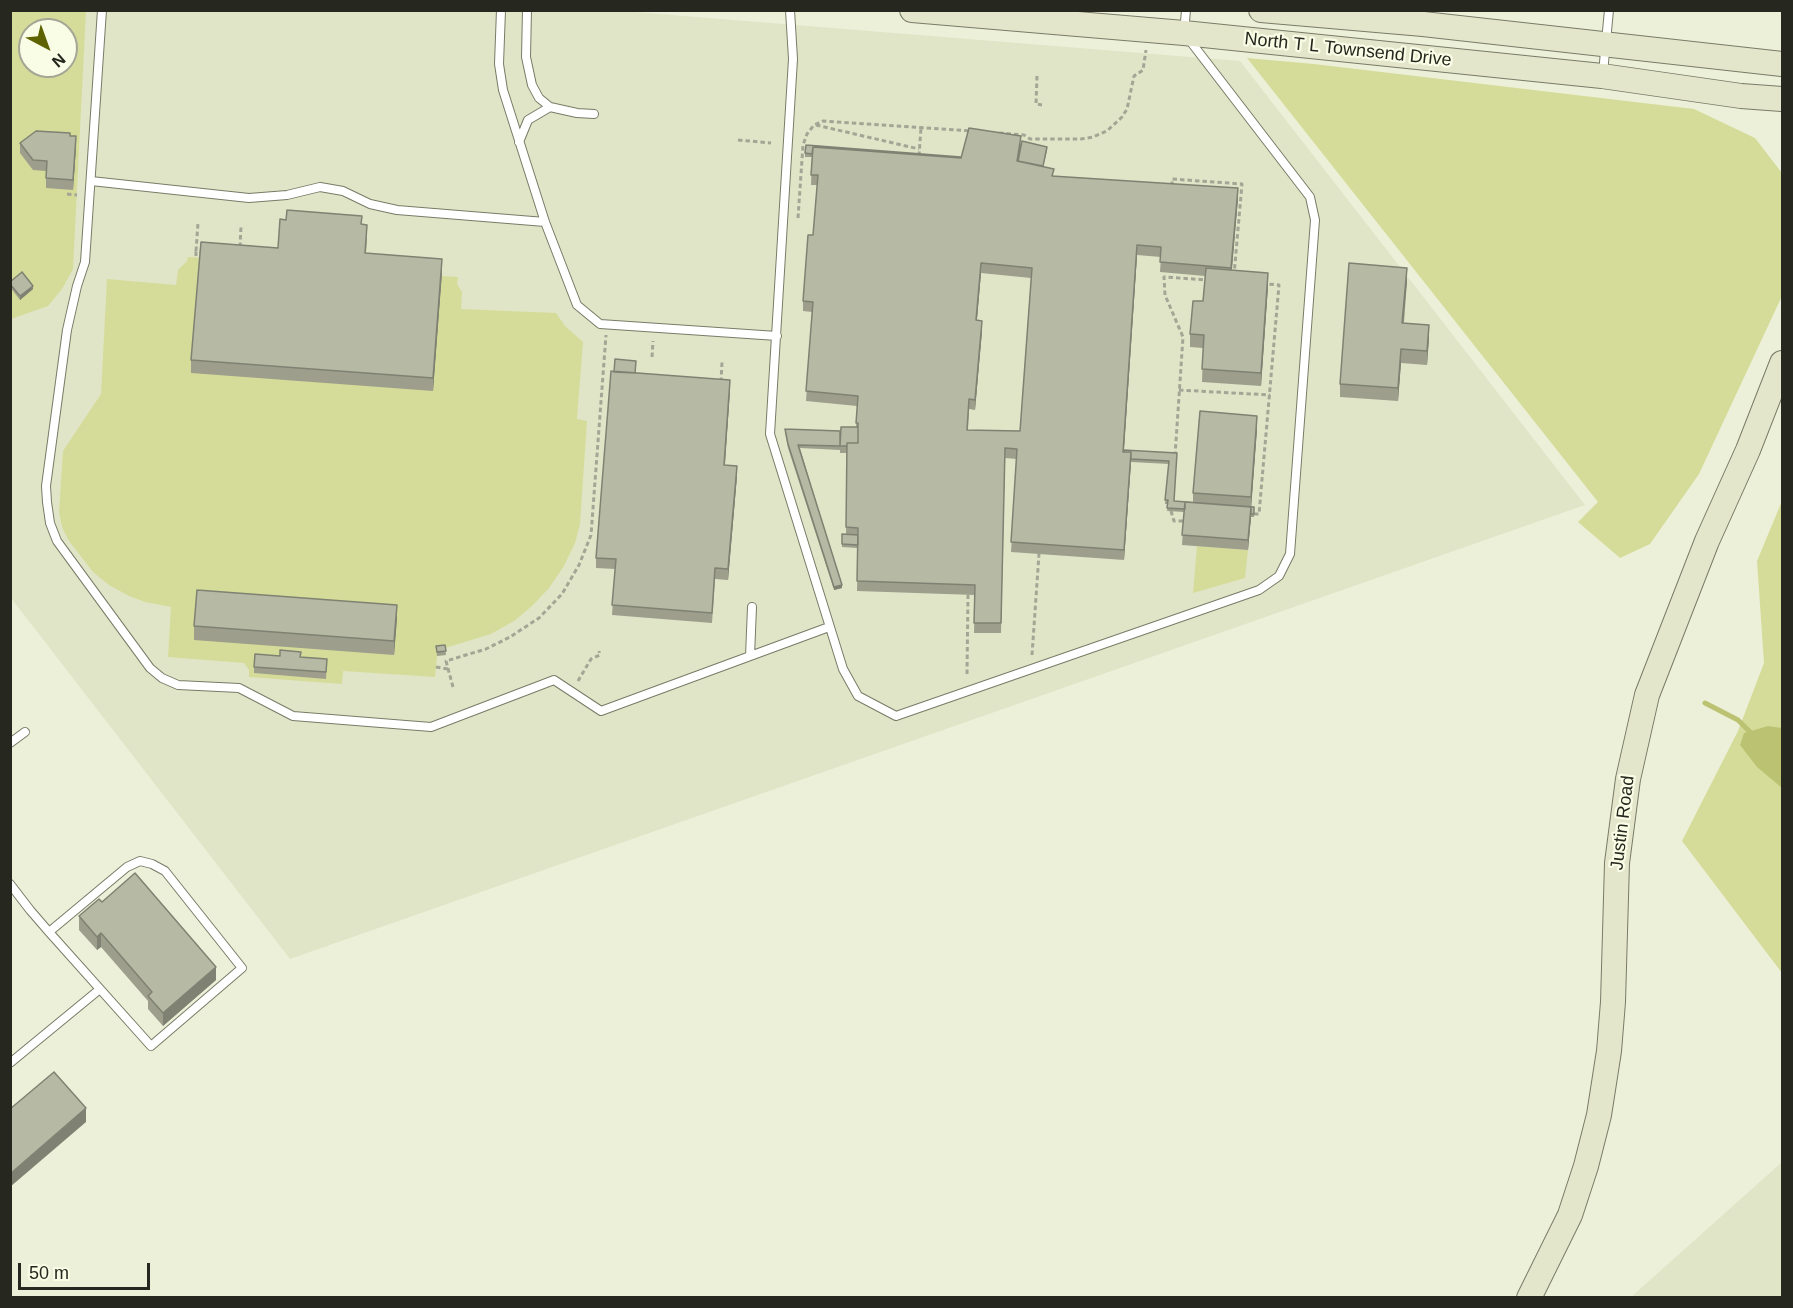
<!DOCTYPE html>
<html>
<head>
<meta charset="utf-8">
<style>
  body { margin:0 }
  #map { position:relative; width:1793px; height:1308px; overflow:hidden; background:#edf0d9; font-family:Helvetica,sans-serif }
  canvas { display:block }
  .frame { position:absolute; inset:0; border:12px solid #26271e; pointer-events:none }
  .north { position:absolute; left:18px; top:18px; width:60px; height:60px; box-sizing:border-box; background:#fafde6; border:2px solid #a5a796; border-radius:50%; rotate:139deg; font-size:16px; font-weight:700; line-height:24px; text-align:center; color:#26271e }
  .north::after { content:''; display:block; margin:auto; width:21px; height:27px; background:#5e6300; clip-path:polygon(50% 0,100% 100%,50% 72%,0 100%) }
  .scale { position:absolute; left:18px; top:1263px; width:132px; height:27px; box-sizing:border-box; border:3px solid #26271e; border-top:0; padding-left:8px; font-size:18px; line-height:21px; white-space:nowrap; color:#26271e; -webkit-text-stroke:4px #fafde6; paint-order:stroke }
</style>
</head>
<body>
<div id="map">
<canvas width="1793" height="1308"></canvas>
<div class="frame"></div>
<div class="north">N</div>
<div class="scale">50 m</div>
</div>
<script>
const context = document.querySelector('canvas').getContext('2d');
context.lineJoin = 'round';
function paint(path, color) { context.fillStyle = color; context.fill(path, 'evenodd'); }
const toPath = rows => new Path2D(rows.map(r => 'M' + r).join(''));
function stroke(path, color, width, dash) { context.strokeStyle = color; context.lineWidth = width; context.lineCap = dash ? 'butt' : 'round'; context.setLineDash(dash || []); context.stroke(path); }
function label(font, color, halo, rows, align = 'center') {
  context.font = font + ' Helvetica,sans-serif'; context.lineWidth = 4.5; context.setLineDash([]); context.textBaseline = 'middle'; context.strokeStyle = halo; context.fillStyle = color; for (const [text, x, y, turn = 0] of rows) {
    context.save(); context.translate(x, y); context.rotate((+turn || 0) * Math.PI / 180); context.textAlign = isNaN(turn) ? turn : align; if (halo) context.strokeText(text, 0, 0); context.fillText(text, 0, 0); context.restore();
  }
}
paint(toPath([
  [11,11,623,11,1240,61,1585,505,290,959,11,598],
  [30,30,66,30,66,66,30,66],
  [1782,1162,1782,1297,1631,1297]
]), '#e1e5c7');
paint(toPath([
  [11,11,86,11,73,269,62,289,48,306,11,319],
  [30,30,66,30,66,66,30,66],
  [1247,58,1314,64,1694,109,1755,138,1782,173,1782,296,1699,474,1650,544,1620,558,1578,522,1598,502],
  [361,237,367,238,365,266,442,272,442,276,458,277,457,284,462,292,461,309,556,313,565,326,583,342,577,419,587,421,580,524,575,543,564,566,549,588,532,606,514,621,491,634,445,648,446,655,437,656,435,677,343,671,342,684,249,677,249,670,244,663,168,657,171,607,145,602,129,596,109,585,93,572,69,541,62,527,59,512,63,451,101,394,107,279,176,285,178,270,187,261,188,257,277,261],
  [1782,501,1782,973,1682,841,1738,731,1764,663,1757,561],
  [1197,546,1248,550,1245,578,1193,593]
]), '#d5dc99');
paint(toPath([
  [1768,726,1782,728,1782,788,1757,767,1740,745,1744,733]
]), '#bbc372');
stroke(toPath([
  [1705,703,1738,720,1753,735]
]), '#bbc372', 5);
const lane = toPath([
  [102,10,85,262,77,286,67,330,46,486,47,502,50,523,57,541,150,668,162,678,178,685,239,688,293,716,431,727,554,680,601,711,829,627],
  [501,10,499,64,503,90,545,222,577,305,600,324,777,336],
  [527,10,526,57,532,85,539,98,550,107,577,113,594,114],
  [790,10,793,59,770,434,843,669,858,696,896,716,1259,590,1279,576,1290,554,1315,220,1310,197,1184,33,1186,10],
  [1603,73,1609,10],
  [519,142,528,120,550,107],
  [91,181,249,198,287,195,320,187,343,191,370,204,397,210,545,222],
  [750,656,752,607],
  [10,743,25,732],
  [10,884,30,910,49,932,151,1046,242,968,165,871,152,864,140,861,127,867,49,932],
  [10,1063,100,989]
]);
const secondary = toPath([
  [912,10,1184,33,1602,76,1741,96,1782,99],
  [1261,10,1423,24,1782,64],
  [1529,1298,1570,1215,1586,1166,1599,1115,1609,1051,1613,1002,1617,863,1628,779,1647,695,1707,541,1748,450,1782,363]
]);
stroke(lane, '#797b67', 10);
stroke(secondary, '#797b67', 26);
stroke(toPath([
  [1037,76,1036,104,1042,105],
  [816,125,919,149],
  [999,133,1024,135,1030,139,1081,139,1093,137,1107,131,1122,117,1127,109,1134,76,1143,70,1146,50],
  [738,140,771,143],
  [919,156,921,128],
  [1172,186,1172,179,1242,184,1234,275],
  [67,194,77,195],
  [798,218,803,145,807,134,814,125,823,121,971,131],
  [240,247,241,227],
  [196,251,198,223],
  [196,256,196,252,202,252],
  [652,357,653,341],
  [721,382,722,362],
  [1179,390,1270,395],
  [1175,456,1183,337,1165,295,1164,277,1208,280],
  [1171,511,1174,521,1184,521],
  [1254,514,1259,514,1279,285,1267,284],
  [1032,655,1039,554],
  [436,667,448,669],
  [967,674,968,594],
  [578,681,591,659,600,655,599,651],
  [453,687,446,661,486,649,510,637,539,618,562,594,579,565,591,535,606,335]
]), '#a4a695', 3, [4.5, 3]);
stroke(lane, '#fff', 8);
stroke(secondary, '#e3e6ca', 24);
paint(toPath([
  [70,136,76,146,73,190,46,188,46,171,33,170,20,153,20,143],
  [1021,144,1047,151,1043,166,1054,176,1238,198,1232,270,1268,286,1261,386,1202,382,1203,348,1190,347,1190,334,1203,301,1205,276,1160,272,1161,257,1137,255,1124,451,1177,453,1174,501,1193,502,1193,493,1257,429,1251,507,1254,507,1254,517,1251,517,1248,550,1182,545,1184,512,1167,511,1168,504,1165,504,1169,464,1131,462,1124,560,1011,552,1017,459,1005,458,1001,633,974,633,975,595,857,591,858,548,842,547,842,534,846,534,847,453,840,453,840,450,800,448,842,588,834,590,788,448,785,432,785,429,840,431,856,427,857,406,806,401,812,312,803,311,803,301,813,235,817,185,811,185,812,157,805,157,805,153,961,157],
  [981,273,1031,278,1020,431,968,430,969,409,975,410,982,331,977,320],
  [362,224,367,238,366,253,442,272,433,391,191,373,191,360,278,248],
  [1407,281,1404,323,1429,338,1427,365,1401,363,1398,401,1340,397,1340,384],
  [10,282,33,289,20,300,10,287],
  [635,373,730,390,725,465,737,476,728,580,715,579,712,623,612,615,615,569,596,568,596,558],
  [397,618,394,655,194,640,194,626],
  [445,645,446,655,437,656,436,646],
  [301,657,327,659,326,679,254,673,254,667],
  [102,902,216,980,163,1026,148,1009,148,1001,101,947,97,950,79,930,79,916]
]), '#9d9f8c');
paint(toPath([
  [76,136,76,146,73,190,73,180],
  [1238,188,1238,198,1231,278,1231,268],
  [1137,245,1137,255,1123,462,1123,452],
  [442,259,442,272,433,391,433,378],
  [981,263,981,273,976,330,976,320],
  [1407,268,1407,281,1402,336,1402,323],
  [1268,273,1268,286,1261,386,1261,373],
  [33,286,33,289,20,300,20,296],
  [982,321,982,331,975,410,975,400],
  [1429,325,1429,338,1427,365,1427,351],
  [1401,349,1401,363,1398,401,1398,388],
  [730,380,730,390,724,475,724,465],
  [1257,416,1257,429,1251,510,1251,497],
  [1131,452,1131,462,1124,560,1124,550],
  [737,466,737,476,728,580,728,569],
  [1251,507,1251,517,1248,550,1248,540],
  [842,585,842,588,834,590,834,587],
  [397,605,397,618,394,655,394,641],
  [101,933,101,947,97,950,97,937],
  [216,967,216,980,163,1026,163,1013],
  [86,1108,86,1122,10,1187,10,1174]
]), '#7f8272');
const building = toPath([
  [969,128,1021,136,1017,161,1054,169,1052,176,1238,188,1231,268,1160,262,1161,247,1137,245,1123,452,1131,452,1124,550,1011,542,1017,449,1005,448,1001,623,974,623,975,585,857,581,858,528,846,527,847,443,858,443,858,423,856,423,858,396,806,391,813,302,803,301,808,235,813,235,818,175,811,175,813,147,961,158,969,128],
  [981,263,1032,268,1020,431,967,430,969,399,975,400,982,321,976,320,981,263],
  [36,131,70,133,70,136,76,136,73,180,46,178,47,161,33,160,20,143,36,131],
  [1022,141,1047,147,1043,166,1018,161,1022,141],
  [806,145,961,157,813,147,812,154,805,153,806,145],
  [287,210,362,216,361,224,367,225,365,253,442,259,433,378,191,360,201,242,278,248,280,219,286,220,287,210],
  [1349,263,1407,268,1402,323,1429,325,1427,351,1401,349,1398,388,1340,384,1349,263],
  [1206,268,1268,273,1261,373,1202,369,1204,335,1190,334,1193,301,1203,301,1206,268],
  [22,272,33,286,20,296,10,284,10,282,22,272],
  [615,359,636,361,635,373,614,372,615,359],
  [611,371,730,380,724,465,737,466,728,569,715,568,712,613,612,605,616,559,596,558,611,371],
  [1200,411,1257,416,1251,497,1193,493,1200,411],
  [841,427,858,427,858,443,847,443,847,446,840,446,841,427],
  [785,429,840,431,840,446,798,445,842,585,834,587,788,444,785,429],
  [1124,450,1177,453,1174,501,1254,507,1254,514,1251,514,1251,507,1185,502,1185,509,1167,508,1168,500,1165,500,1169,461,1131,459,1131,452,1124,452,1124,450],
  [1185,502,1251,507,1248,540,1182,535,1185,502],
  [842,534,858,535,858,545,842,544,842,534],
  [197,590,397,605,394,641,194,626,197,590],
  [445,645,446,651,437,652,436,646,445,645],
  [280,650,301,652,300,657,327,659,326,672,254,667,255,654,280,656,280,650],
  [135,873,216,967,163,1013,148,996,152,992,101,933,97,937,79,916,99,899,102,902,135,873],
  [54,1072,86,1108,10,1174,10,1109,54,1072]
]);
paint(building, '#b6b9a3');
stroke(building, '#7f8272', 1.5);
label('18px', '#26271e', '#fafde6', [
  ["North T L Townsend Drive",1348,50,6],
  ["Justin Road",1623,823,-83]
]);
</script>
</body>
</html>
